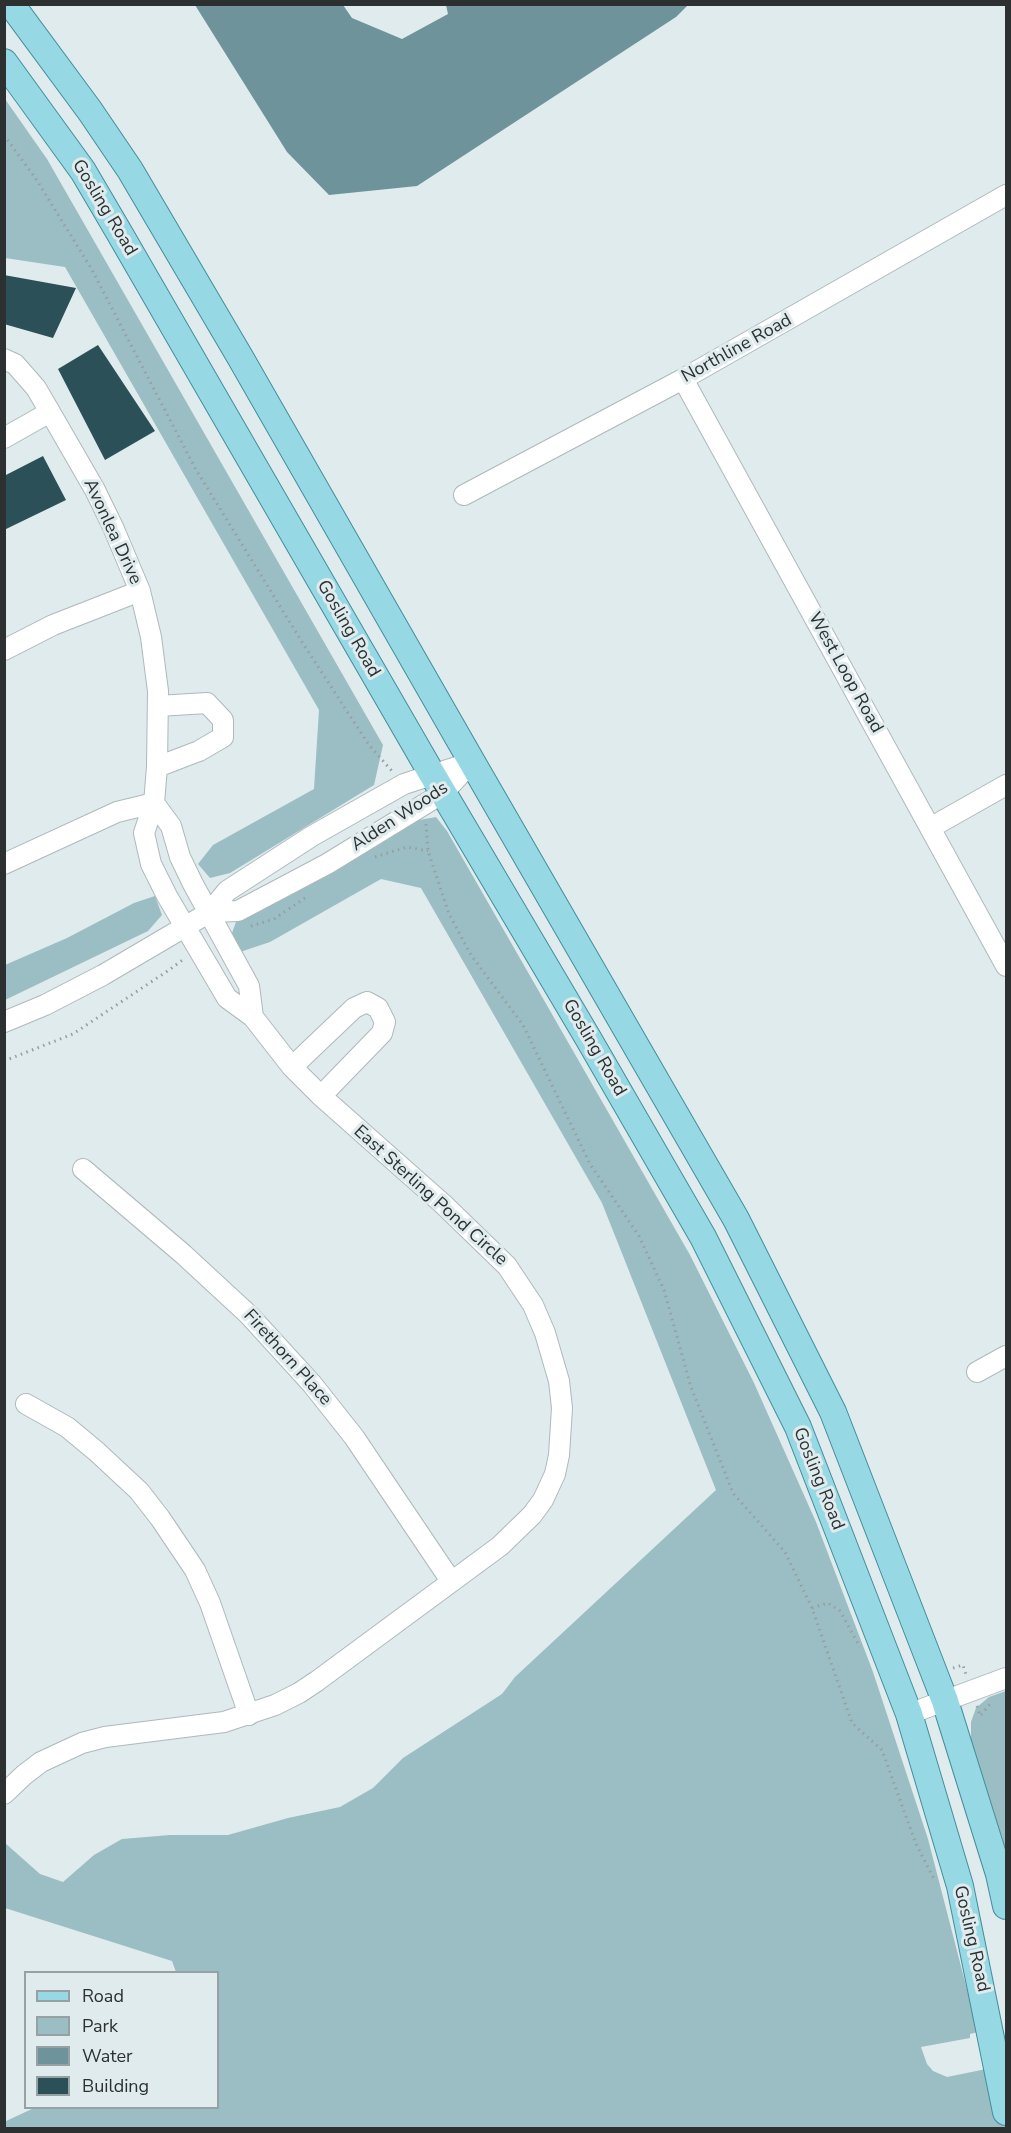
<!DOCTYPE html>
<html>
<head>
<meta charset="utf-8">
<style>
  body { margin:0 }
  #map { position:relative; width:1011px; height:2133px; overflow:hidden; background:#dfebed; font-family:"Nunito Sans",sans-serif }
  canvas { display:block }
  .frame { position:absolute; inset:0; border:6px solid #2c3031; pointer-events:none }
  .legend { position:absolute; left:24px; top:1971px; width:195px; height:138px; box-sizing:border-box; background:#dfebed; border:2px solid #97a0a2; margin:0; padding:8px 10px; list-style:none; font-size:18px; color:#2c3031 }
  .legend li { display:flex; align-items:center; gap:12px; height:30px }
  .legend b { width:30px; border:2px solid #97a0a2 }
</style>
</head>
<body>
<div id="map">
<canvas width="1011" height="2133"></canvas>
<div class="frame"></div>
<ul class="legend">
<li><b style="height:8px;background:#96d9e5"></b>Road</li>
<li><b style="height:16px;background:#9bbdc4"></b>Park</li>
<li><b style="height:16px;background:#6e939b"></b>Water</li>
<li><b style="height:16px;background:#2c5057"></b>Building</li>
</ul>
</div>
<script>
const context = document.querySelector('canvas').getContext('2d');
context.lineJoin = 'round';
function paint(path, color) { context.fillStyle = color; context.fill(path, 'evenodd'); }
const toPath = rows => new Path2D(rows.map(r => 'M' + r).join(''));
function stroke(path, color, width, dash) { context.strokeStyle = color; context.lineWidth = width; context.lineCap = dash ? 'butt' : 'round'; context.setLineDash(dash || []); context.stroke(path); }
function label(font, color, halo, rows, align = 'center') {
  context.font = font + ' "Nunito Sans",sans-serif'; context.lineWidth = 6; context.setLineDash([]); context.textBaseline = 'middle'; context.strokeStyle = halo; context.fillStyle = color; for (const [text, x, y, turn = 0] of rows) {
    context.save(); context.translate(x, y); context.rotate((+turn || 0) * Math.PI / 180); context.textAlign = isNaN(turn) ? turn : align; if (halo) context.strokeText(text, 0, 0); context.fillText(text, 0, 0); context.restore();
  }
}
paint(toPath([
  [5,99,47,159,383,745,374,785,230,873,210,878,198,864,213,845,314,789,319,710,65,267,5,258],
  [436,817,447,831,690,1255,754,1383,816,1522,873,1672,928,1839,978,2032,970,2034,970,2038,921,2047,927,2064,933,2071,947,2077,1006,2065,1006,2128,5,2128,4,2122,34,2108,218,2108,218,1972,176,1972,172,1961,5,1908,5,1843,40,1874,63,1882,94,1855,122,1839,170,1835,228,1835,288,1818,340,1807,373,1788,403,1758,502,1694,515,1677,716,1490,602,1203,421,888,381,879,270,942,240,952,231,936,237,919,419,820],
  [155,896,162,915,148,931,5,1000,5,965,67,938,134,903],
  [1006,1691,1006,1858,971,1741,971,1722,976,1708,989,1697]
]), '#9bbdc4');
paint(toPath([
  [195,5,343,5,352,18,402,39,448,14,446,5,688,5,676,17,417,186,329,195,287,152]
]), '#6e939b');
paint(toPath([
  [4,275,76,288,53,338,4,324],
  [98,345,155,431,105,460,58,369],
  [43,456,66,500,4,530,4,476]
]), '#2c5057');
const minor = toPath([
  [4,359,15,364,36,388,50,412,95,490,113,527,140,591,151,637,158,691,157,767,154,803,144,833,151,864,167,896,227,998,253,1017,292,1067,321,1096,443,1204,507,1266,533,1305,545,1333,559,1381,562,1408,559,1455,555,1474,543,1500,532,1515,500,1546,317,1681,299,1693,275,1705,224,1722,105,1737,82,1743,41,1762,24,1775,4,1794],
  [683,379,1006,966],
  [4,438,50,412],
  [464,495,683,379,1006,195],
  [4,650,53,625,140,591],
  [157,767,199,751,223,737,223,720,207,703,158,706],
  [154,803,171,826,180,857,193,884,249,986,253,1017],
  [930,828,1006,785],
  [4,864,117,812,154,803],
  [210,912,238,911,327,864,443,793,471,763],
  [4,1022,45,1005,103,975,210,912,227,891,312,836,404,784,472,762],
  [292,1067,354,1008,367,1002,378,1008,385,1022,382,1033,321,1096],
  [83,1169,183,1254,249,1315,312,1384,354,1437,451,1581],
  [977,1372,1006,1356],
  [26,1404,67,1427,96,1451,139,1491,160,1518,195,1570,210,1603,249,1715],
  [909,1714,1006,1678]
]);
const major = toPath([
  [11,4,90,111,130,170,240,357,472,762,736,1219,833,1412,945,1701,999,1874,1006,1906],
  [4,62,83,171,120,234,432,774,588,1038,703,1237,798,1427,909,1714,960,1886,1006,2112]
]);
stroke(minor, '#aeb9bc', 22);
stroke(major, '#438d9b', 28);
stroke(toPath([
  [4,135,36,179,91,268,195,468,302,642,369,745,392,771],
  [426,824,428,851,449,914,471,955,523,1025,590,1164,639,1236,664,1290,691,1387,733,1493,785,1552,812,1608,852,1723,882,1750,916,1844,935,1881],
  [375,857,407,847,428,851],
  [251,926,274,919,308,896],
  [4,1061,73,1034,169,970,184,959],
  [812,1608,828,1603,840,1611,860,1647],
  [953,1668,963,1665,966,1675],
  [977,1706,980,1716,991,1703]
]), '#969fa0', 3, [1.5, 4.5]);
stroke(minor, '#fff', 20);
stroke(major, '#96d9e5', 26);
label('18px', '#2c3031', '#dfebed', [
  ["Gosling Road",104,208,59],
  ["Northline Road",737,349,-29],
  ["Avonlea Drive",112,532,65],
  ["Gosling Road",348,629,60],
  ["West Loop Road",845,673,61],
  ["Alden Woods",400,817,-33],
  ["Gosling Road",594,1048,60],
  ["East Sterling Pond Circle",430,1196,42],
  ["Firethorn Place",287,1358,48],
  ["Gosling Road",818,1479,68],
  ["Gosling Road",971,1939,77]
]);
</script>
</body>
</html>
